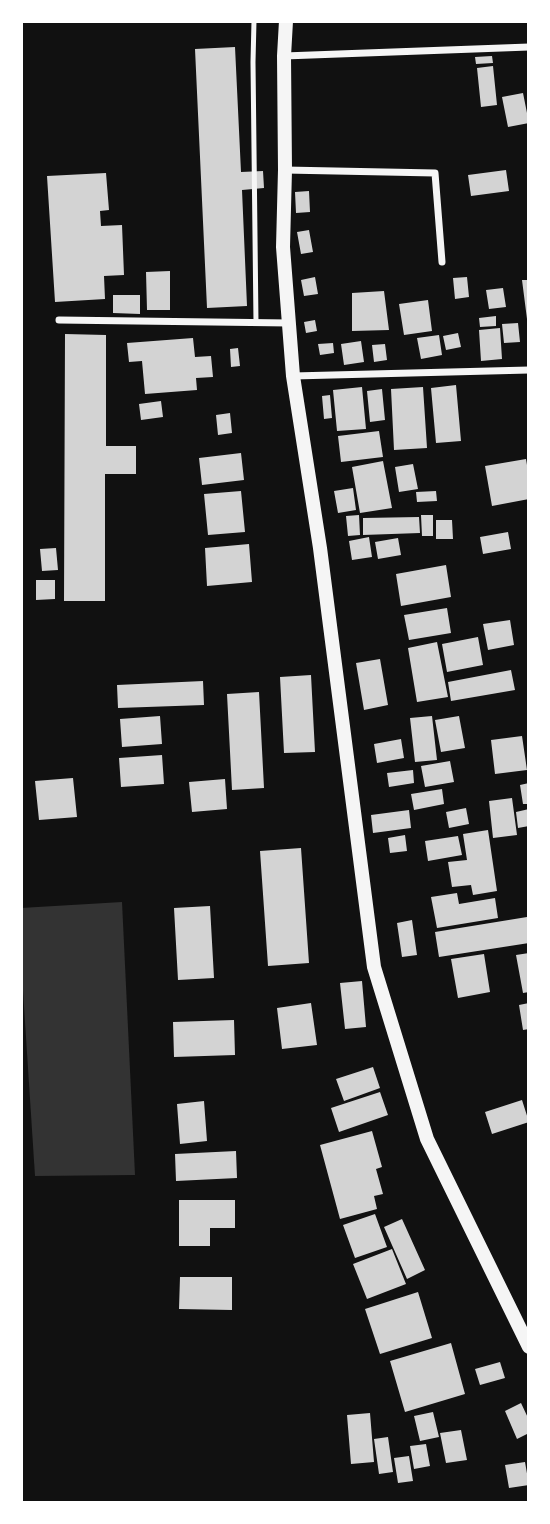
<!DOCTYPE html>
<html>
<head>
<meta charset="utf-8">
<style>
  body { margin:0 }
  #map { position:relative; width:550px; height:1524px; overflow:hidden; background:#111; font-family:"Titillium Web",sans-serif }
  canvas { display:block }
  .frame { position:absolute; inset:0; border:23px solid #fff; pointer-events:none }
</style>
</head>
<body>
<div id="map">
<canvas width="550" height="1524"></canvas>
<div class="frame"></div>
</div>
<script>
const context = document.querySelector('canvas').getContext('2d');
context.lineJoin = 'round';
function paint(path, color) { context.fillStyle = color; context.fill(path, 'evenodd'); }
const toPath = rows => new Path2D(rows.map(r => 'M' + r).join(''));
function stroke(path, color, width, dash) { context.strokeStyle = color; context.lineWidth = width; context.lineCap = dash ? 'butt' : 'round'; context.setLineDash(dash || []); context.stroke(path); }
paint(toPath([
  [122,902,135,1175,35,1176,21,960,21,908]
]), '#333');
paint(toPath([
  [235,47,241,172,263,171,264,188,242,190,247,306,207,308,195,49],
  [492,56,493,63,476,64,475,57],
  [493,66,497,105,481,107,477,68],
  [523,93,529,123,508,127,502,97],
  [506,170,509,191,471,196,468,175],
  [106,173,109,210,100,211,101,226,122,225,124,275,104,276,105,299,55,302,47,176],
  [309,191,310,212,296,213,295,192],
  [309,230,313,252,301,254,297,232],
  [170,271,170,310,147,310,146,272],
  [315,277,318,294,304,296,301,280],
  [467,277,469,297,455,299,453,278],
  [522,280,529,280,529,319,527,319],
  [503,288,506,307,489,309,486,290],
  [384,291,389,330,352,331,352,293],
  [113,295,140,295,140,314,113,313],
  [428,300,432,331,404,335,399,304],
  [496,316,496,326,480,327,479,318],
  [315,320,317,331,306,333,304,322],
  [518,323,520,342,504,343,502,324],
  [500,328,502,359,481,361,479,330],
  [458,333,461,347,446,350,443,336],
  [65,334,106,335,106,446,136,446,136,474,105,474,105,601,64,601],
  [439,335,442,355,421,359,417,338],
  [193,338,195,357,211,356,213,377,196,378,197,390,145,394,142,361,129,362,127,343],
  [361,341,364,362,344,365,341,344],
  [333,343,334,353,320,355,318,344],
  [385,344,387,360,374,362,372,345],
  [238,348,240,366,231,367,230,349],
  [456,385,461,441,436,443,431,388],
  [362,387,366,429,337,431,333,390],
  [423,387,427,448,394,450,391,389],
  [382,389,385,420,370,422,367,391],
  [330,395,332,418,324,419,322,396],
  [161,401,163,417,141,420,139,404],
  [230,413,232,433,218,435,216,415],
  [379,431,383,457,341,462,338,436],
  [241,453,244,480,202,485,199,458],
  [526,459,529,477,529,499,492,506,485,466],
  [383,461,392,508,360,513,352,467],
  [413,464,418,489,399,492,395,467],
  [353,488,356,510,338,513,334,491],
  [241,491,245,532,208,535,204,494],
  [436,491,437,501,417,502,416,492],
  [359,515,360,535,348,536,346,516],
  [421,515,433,515,433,536,422,536],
  [419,517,420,533,363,535,363,518],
  [436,520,452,520,453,539,436,539],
  [508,532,511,549,483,554,480,537],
  [369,537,372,557,352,560,349,541],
  [398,538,401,555,378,559,375,542],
  [249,544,252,582,207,586,205,548],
  [56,548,58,570,42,571,40,549],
  [446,565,451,597,401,606,396,574],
  [36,580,55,580,55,599,36,600],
  [447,608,451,633,409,640,404,615],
  [510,620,514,645,488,650,483,624],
  [478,637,483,665,447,672,442,644],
  [437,642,448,697,417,702,408,648],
  [380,659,388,705,364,710,356,663],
  [511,670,515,690,451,701,448,682],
  [311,675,315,752,284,753,280,677],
  [203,681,204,705,118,708,117,685],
  [259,692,264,788,232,790,227,694],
  [160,716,162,744,122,747,120,719],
  [432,716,437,760,415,762,410,718],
  [459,716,465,748,441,752,435,720],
  [522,736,527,770,495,774,491,740],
  [401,739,404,758,377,763,374,744],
  [162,755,164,784,121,787,119,758],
  [450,761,454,782,425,787,421,766],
  [413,770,414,783,389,787,387,773],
  [73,778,77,817,39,820,35,781],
  [225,779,227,809,192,812,189,782],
  [529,783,529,804,523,804,520,785],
  [442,789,444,804,414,810,411,794],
  [512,798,517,835,493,838,489,801],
  [466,808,469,824,449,828,446,812],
  [529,809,529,826,518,828,516,812],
  [409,810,411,828,373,833,371,815],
  [488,830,497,891,473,895,471,885,452,887,448,862,467,860,463,834],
  [405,835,407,851,390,853,388,838],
  [458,836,462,855,428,861,425,841],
  [301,848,309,963,268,966,260,851],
  [457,893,459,904,495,898,498,918,437,928,431,897],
  [210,906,214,978,178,980,174,908],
  [527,917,529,943,439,957,435,932],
  [412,920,417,955,402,957,397,923],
  [529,953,529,992,523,993,516,955],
  [484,954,490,992,458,998,451,959],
  [362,981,366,1027,345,1029,340,983],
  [311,1003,317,1045,282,1049,277,1008],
  [529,1003,529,1029,523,1030,519,1005],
  [234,1020,235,1055,174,1057,173,1022],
  [373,1067,380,1088,344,1101,336,1079],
  [380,1092,388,1115,339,1132,331,1108],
  [522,1100,529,1122,492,1134,485,1112],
  [204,1101,207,1141,180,1144,177,1104],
  [372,1131,382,1167,376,1169,383,1194,374,1196,377,1209,340,1219,320,1145],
  [236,1151,237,1178,176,1181,175,1154],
  [179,1200,235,1200,235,1228,210,1228,210,1246,179,1246],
  [375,1214,387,1247,355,1258,343,1225],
  [402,1219,425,1270,407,1279,384,1227],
  [392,1249,406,1284,367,1299,353,1264],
  [180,1277,232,1277,232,1310,179,1309],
  [418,1292,432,1338,380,1354,365,1309],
  [451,1343,465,1394,405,1412,390,1361],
  [500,1362,505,1378,480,1385,475,1369],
  [521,1403,529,1420,529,1433,517,1439,505,1411],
  [433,1412,439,1437,420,1441,414,1416],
  [370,1413,374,1462,351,1464,347,1415],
  [461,1430,467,1460,446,1463,440,1433],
  [388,1437,393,1472,379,1474,374,1439],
  [426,1444,430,1466,414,1469,410,1446],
  [409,1456,413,1481,398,1483,394,1458],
  [525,1462,529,1485,509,1488,505,1465]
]), '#d3d3d3');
stroke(toPath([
  [254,21,253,62,256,323]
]), '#f5f5f5', 5);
stroke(toPath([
  [284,56,529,47],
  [285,170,435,173,442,262],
  [59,320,289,323],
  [293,376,529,370]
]), '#f5f5f5', 7);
stroke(toPath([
  [286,21,284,56,285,170,283,247,293,376,320,548,374,967,427,1139,529,1347]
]), '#f5f5f5', 14);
</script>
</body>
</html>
